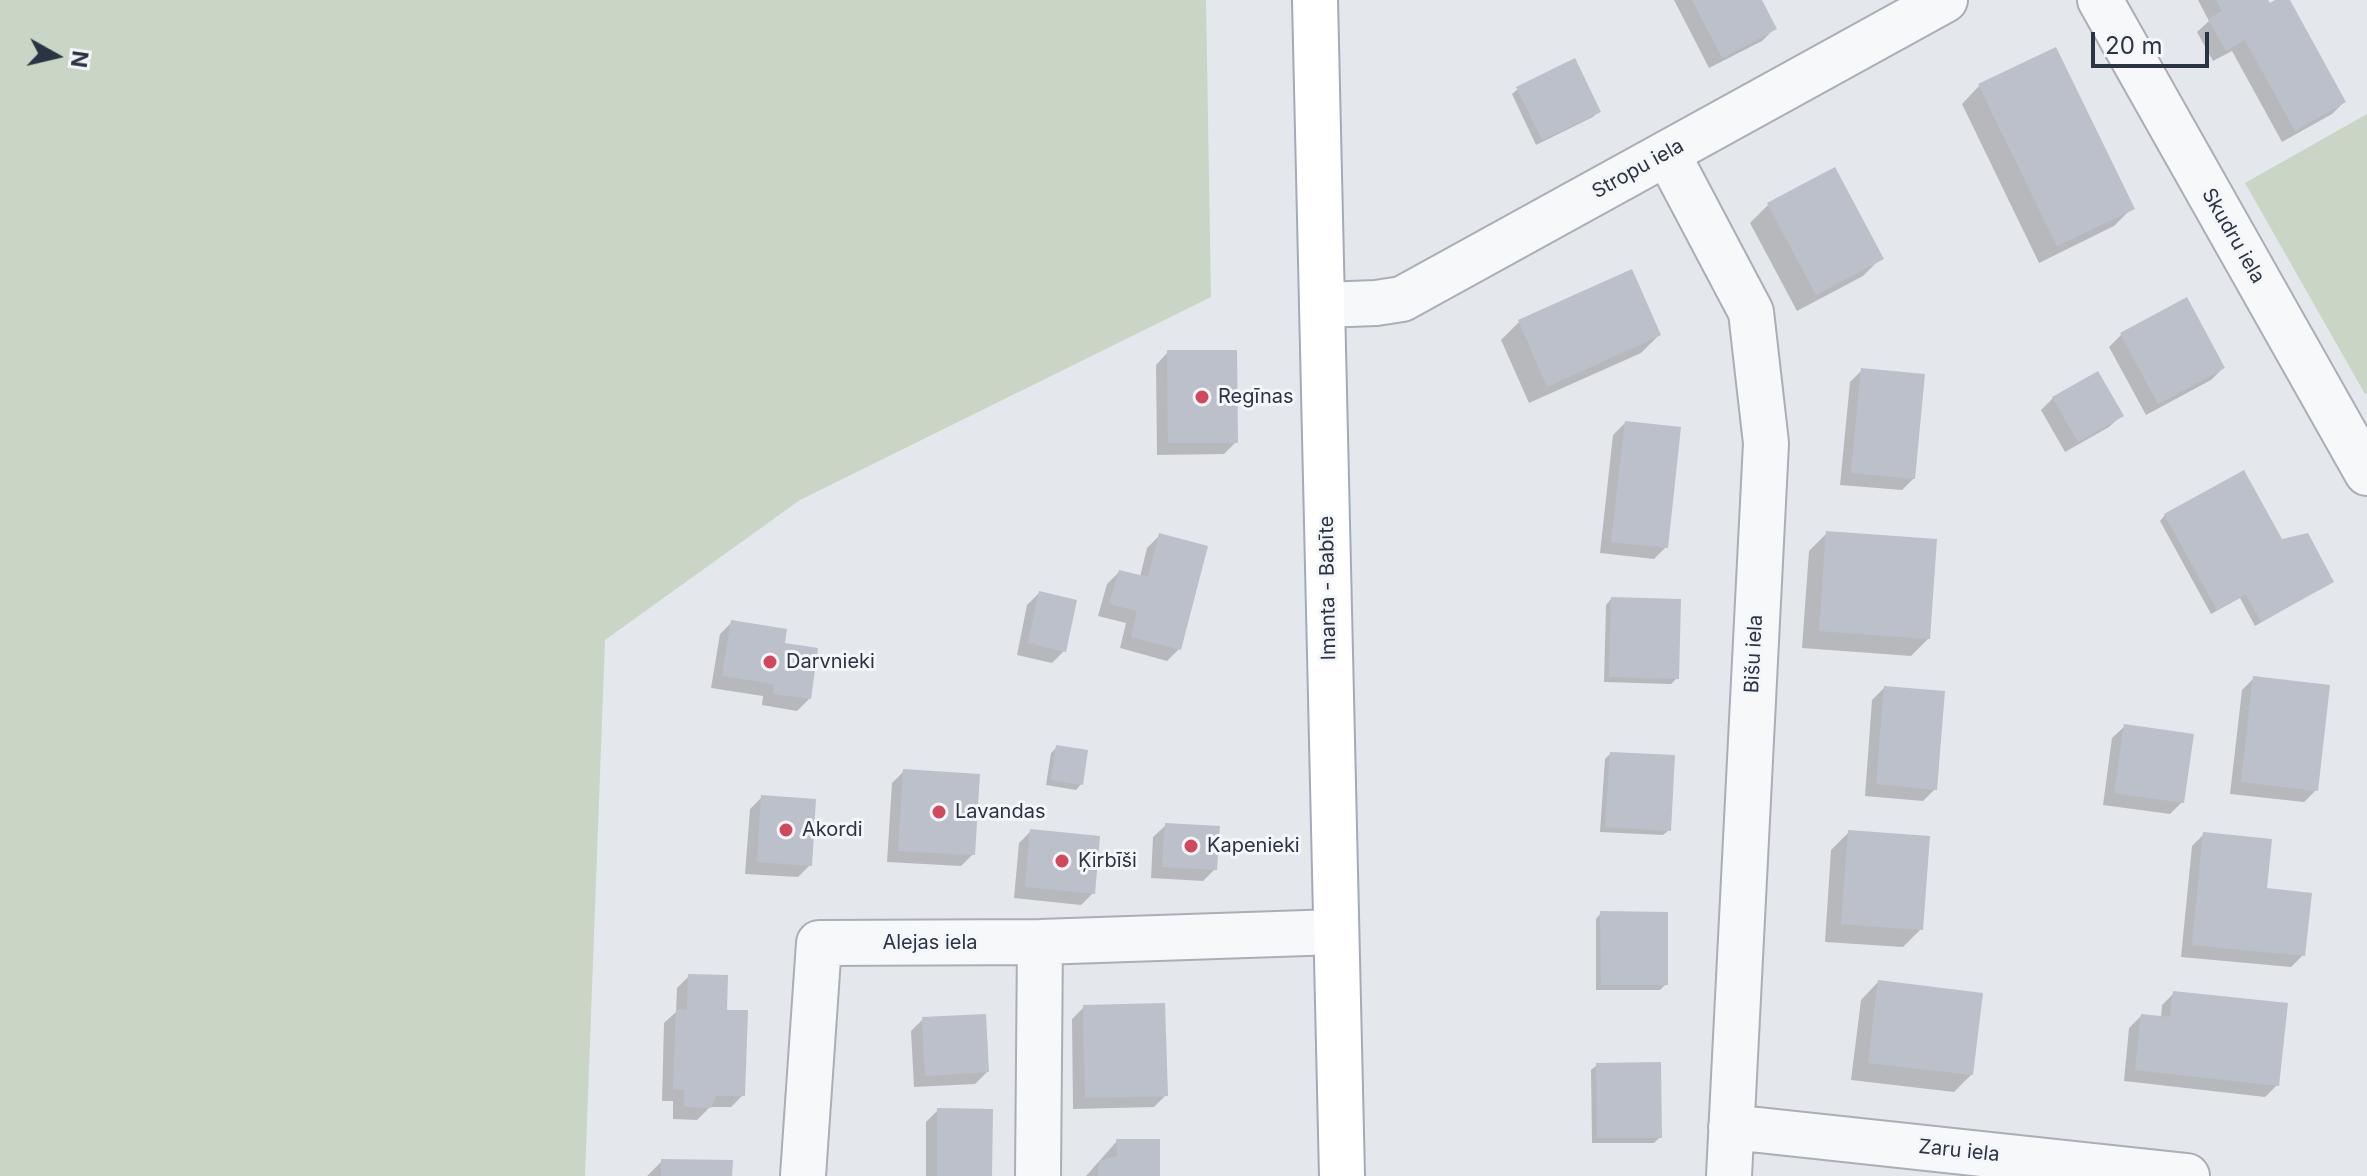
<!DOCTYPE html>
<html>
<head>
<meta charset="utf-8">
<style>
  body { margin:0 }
  #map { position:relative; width:2367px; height:1176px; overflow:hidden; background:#e4e7ec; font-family:Inter,sans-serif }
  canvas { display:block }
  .north { position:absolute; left:16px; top:16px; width:80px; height:80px; -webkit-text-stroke:6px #f4f6f9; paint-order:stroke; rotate:98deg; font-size:22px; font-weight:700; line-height:32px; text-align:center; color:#2b3445 }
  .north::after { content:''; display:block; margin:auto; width:28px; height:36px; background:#2b3445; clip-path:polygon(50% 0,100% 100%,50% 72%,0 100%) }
  .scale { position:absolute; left:2091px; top:32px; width:118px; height:36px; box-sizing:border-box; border:4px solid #2b3445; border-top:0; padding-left:10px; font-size:24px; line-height:28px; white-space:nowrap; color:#2b3445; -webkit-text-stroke:6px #f4f6f9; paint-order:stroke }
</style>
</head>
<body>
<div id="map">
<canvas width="2367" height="1176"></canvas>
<div class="north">N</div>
<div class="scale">20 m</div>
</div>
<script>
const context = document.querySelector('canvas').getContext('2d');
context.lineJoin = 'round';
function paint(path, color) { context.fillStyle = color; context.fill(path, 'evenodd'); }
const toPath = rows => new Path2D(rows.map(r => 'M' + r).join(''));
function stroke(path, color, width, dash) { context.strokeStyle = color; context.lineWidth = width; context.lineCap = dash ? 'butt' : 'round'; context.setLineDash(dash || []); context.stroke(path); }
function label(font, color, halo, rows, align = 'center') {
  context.font = font + ' Inter,sans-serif'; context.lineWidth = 6; context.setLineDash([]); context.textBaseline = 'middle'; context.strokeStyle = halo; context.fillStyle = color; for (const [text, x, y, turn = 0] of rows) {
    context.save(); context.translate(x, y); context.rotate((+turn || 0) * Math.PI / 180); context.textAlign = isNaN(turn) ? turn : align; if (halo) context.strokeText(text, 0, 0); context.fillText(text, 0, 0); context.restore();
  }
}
paint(toPath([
  [0,0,1206,0,1211,297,800,500,605,640,585,1176,0,1176],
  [2367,114,2367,393,2365,394,2245,183]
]), '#c9d6c5');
paint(toPath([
  [1674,0,1759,0,1774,29,1762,41,1709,68],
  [2198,0,2266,0,2269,6,2279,0,2288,0,2344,102,2332,114,2282,142,2232,51,2213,61,2197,32,2209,21],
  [1979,86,2132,208,2114,226,2039,263,1962,104],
  [1518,89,1599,111,1593,117,1536,145,1512,94],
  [1834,170,1881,258,1863,276,1797,311,1750,223,1768,205],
  [1631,272,1659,335,1641,353,1529,403,1501,340,1519,322],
  [2121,335,2223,368,2211,380,2146,415,2109,347],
  [1168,352,1236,442,1224,454,1157,455,1156,365],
  [1862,370,1914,478,1902,490,1840,485,1850,382],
  [2053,398,2121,416,2109,427,2065,452,2041,410],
  [1625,423,1666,547,1654,559,1600,553,1613,435],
  [2165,515,2281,542,2332,582,2255,626,2240,598,2211,614,2160,521],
  [1827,533,1929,638,1911,656,1802,648,1809,551],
  [1159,536,1179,649,1167,661,1120,648,1126,623,1098,616,1107,584,1119,572,1140,577,1147,548],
  [1039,593,1064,651,1052,663,1017,655,1027,605],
  [1611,599,1677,678,1671,684,1604,682,1606,605],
  [732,622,783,644,809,699,797,711,762,705,763,696,711,688,720,634],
  [2254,678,2316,790,2304,802,2230,794,2242,690],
  [1884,688,1935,789,1923,801,1865,796,1872,700],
  [2125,726,2182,802,2170,814,2103,805,2112,738],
  [1057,747,1081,784,1076,790,1046,785,1051,753],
  [1610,754,1669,830,1663,835,1600,832,1605,759],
  [904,771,973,854,961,866,887,862,892,783],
  [762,797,810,865,798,877,745,874,750,809],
  [1166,825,1215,869,1203,881,1151,878,1153,837],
  [1031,831,1093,893,1081,905,1014,898,1019,843],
  [1849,832,1921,929,1903,947,1825,942,1831,850],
  [2204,834,2303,955,2291,967,2181,957,2192,846],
  [1601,913,1666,984,1660,990,1596,990,1596,919],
  [689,976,725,1012,743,1095,731,1107,710,1107,697,1120,673,1119,673,1101,662,1101,664,1023,676,1012,677,988],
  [1878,982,1972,1074,1954,1092,1851,1080,1861,1000],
  [2174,993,2277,1085,2265,1097,2124,1081,2129,1028,2141,1016,2161,1018,2162,1005],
  [1084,1007,1166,1095,1154,1107,1073,1109,1072,1019],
  [923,1019,987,1072,975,1084,914,1087,911,1031],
  [1597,1065,1660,1137,1654,1143,1592,1143,1591,1070],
  [938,1110,990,1176,926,1176,926,1122],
  [1117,1141,1158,1176,1086,1176],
  [662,1161,730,1176,647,1176]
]), '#0003');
paint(toPath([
  [1692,0,1762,0,1777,29,1722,58],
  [2216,0,2268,0,2270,3,2275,0,2290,0,2346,102,2295,131,2245,40,2226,51,2208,19,2222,11],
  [2056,47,2135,209,2057,246,1978,84],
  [1575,58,1601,112,1542,140,1516,87],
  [1835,167,1884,259,1816,295,1767,203],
  [1632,269,1661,335,1547,387,1518,320],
  [2187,297,2225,368,2158,404,2120,333],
  [1167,350,1237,350,1238,443,1168,443],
  [1861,368,1925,374,1915,479,1851,473],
  [2098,371,2124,416,2078,442,2052,397],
  [1625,421,1681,427,1668,548,1611,542],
  [2244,470,2282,539,2308,533,2334,582,2261,622,2246,594,2217,610,2164,514],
  [1826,531,1937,539,1930,639,1819,631],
  [1159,533,1208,546,1181,650,1131,637,1137,611,1109,604,1119,570,1148,577],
  [1039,591,1077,600,1066,652,1028,643],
  [1611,597,1681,599,1679,679,1609,677],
  [731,620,787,629,785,643,818,648,811,699,773,694,774,684,722,676],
  [2253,676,2330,685,2318,791,2241,782],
  [1884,686,1945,691,1937,790,1876,784],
  [2124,724,2194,734,2184,803,2114,793],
  [1056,745,1088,750,1083,785,1051,780],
  [1610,752,1675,755,1671,831,1605,827],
  [903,769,980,774,975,855,898,851],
  [761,795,816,799,812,866,757,862],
  [1165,823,1220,826,1217,870,1162,867],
  [1030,829,1100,836,1095,894,1025,887],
  [1848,830,1930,836,1923,930,1841,924],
  [2203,832,2272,839,2267,888,2312,893,2305,956,2192,945],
  [1600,911,1668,912,1668,985,1601,985],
  [688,974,728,975,727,1010,748,1010,745,1096,716,1096,711,1108,684,1107,684,1090,673,1089,676,1009,687,1010],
  [1878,980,1983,993,1973,1075,1868,1063],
  [2173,991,2288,1003,2279,1086,2135,1070,2141,1014,2170,1017],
  [1165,1003,1168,1096,1085,1098,1083,1005],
  [986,1014,989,1072,925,1076,922,1017],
  [1661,1062,1662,1138,1597,1138,1596,1063],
  [937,1108,993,1109,992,1176,937,1176],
  [1116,1139,1160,1139,1160,1176,1098,1176,1099,1161,1117,1156],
  [661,1159,733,1160,732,1176,661,1176]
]), '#bbc0ca');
const minor = toPath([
  [2100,0,2367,473],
  [1667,153,1751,312,1766,443,1729,1176],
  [1322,305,1376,303,1402,299,1945,0],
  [1731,1127,2187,1176],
  [803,1176,819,943,1040,942,1336,932],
  [1038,1176,1040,942]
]);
const major = toPath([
  [1315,0,1342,1176]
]);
stroke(minor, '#a9aeb7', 48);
stroke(major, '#a3abb8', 48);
stroke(minor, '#f7f8fa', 44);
stroke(major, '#fff', 44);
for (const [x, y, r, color] of [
  [1202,397,8,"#d1495b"],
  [770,662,8,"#d1495b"],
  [939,812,8,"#d1495b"],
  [786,830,8,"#d1495b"],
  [1191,846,8,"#d1495b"],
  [1062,861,8,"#d1495b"]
]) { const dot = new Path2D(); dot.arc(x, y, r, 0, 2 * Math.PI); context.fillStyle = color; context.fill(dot); stroke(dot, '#f4f6f9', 3); }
label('20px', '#2b3445', '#f4f6f9', [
  ["Stropu iela",1638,169,-29],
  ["Skudru iela",2233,236,60],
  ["Imanta - Babīte",1328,588,-91],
  ["Bišu iela",1754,654,-87],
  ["Alejas iela",930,943],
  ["Zaru iela",1959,1151,6]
]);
label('20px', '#2b3445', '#f4f6f9', [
  ["Regīnas",1218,397],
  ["Darvnieki",786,662],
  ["Lavandas",955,812],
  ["Akordi",802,830],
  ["Kapenieki",1207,846],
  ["Ķirbīši",1078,861]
], 'left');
</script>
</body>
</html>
